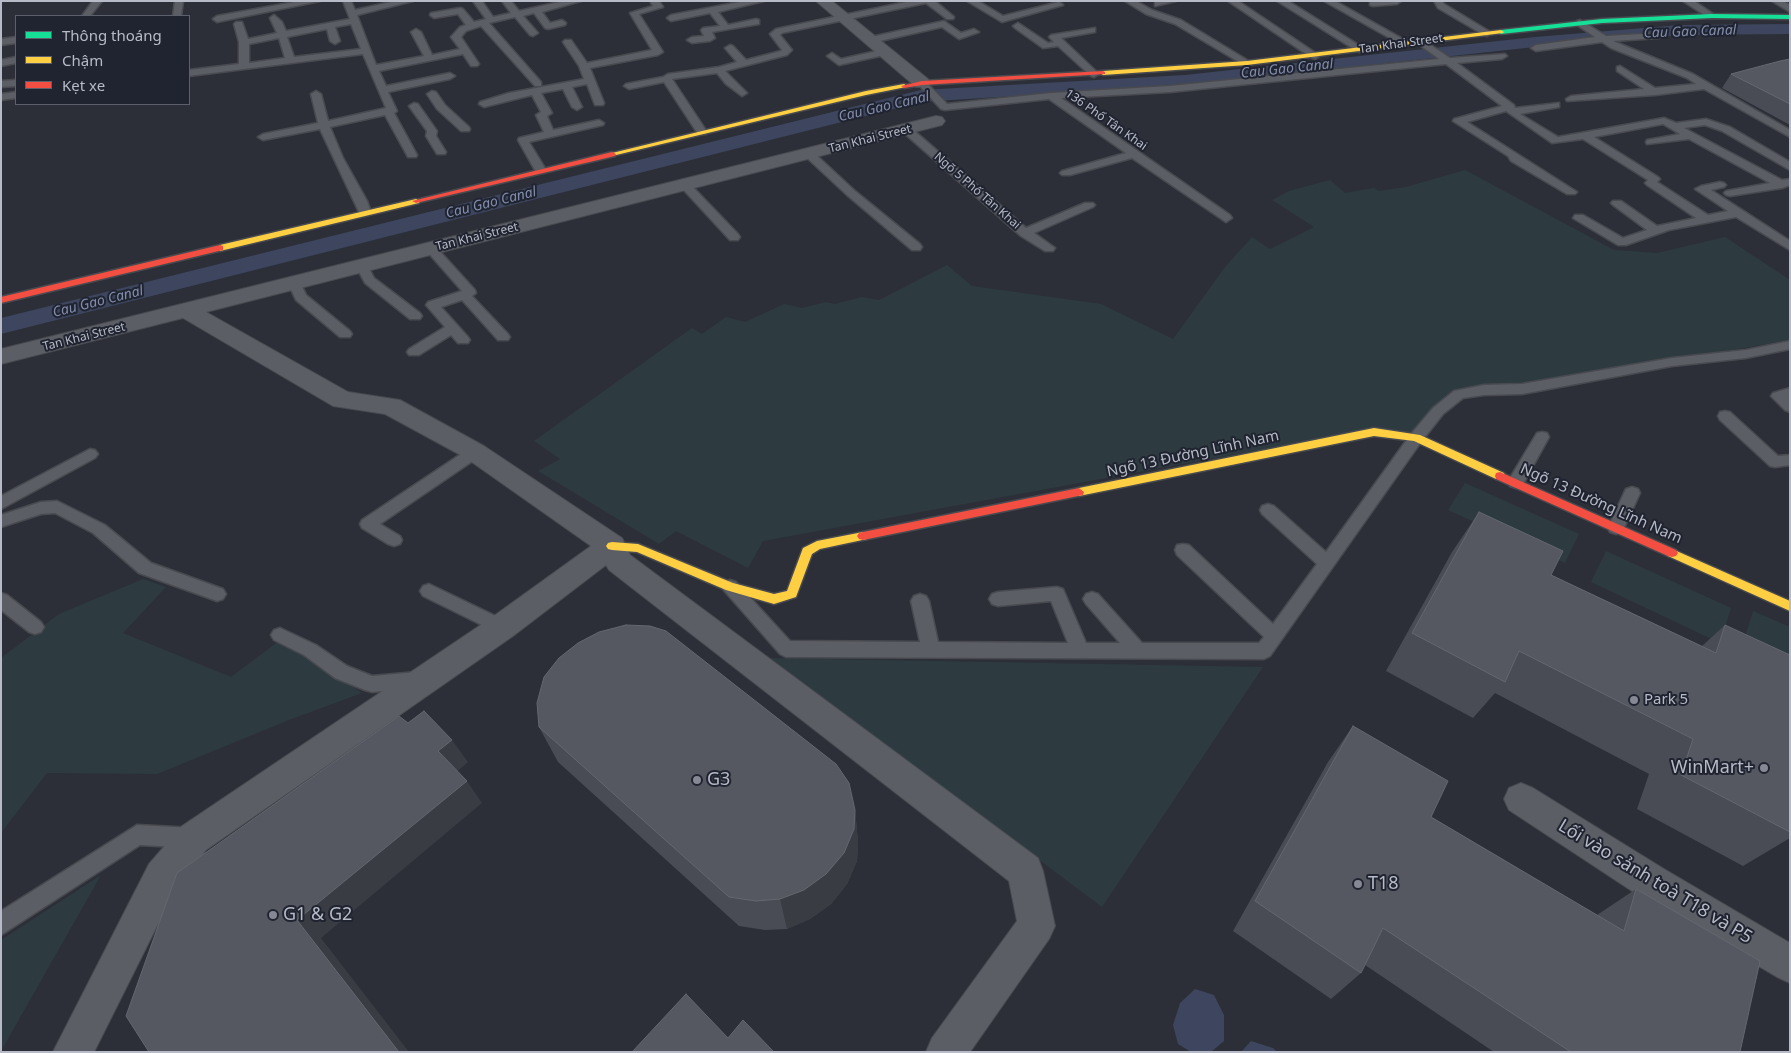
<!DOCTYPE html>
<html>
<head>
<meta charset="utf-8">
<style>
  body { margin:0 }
  #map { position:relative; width:1791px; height:1053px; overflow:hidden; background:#2c2f37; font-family:"Noto Sans",sans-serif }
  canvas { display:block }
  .frame { position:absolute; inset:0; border:2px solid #b7bac7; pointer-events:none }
  .legend { position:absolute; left:15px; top:15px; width:175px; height:90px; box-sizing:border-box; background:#202431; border:1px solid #5c606d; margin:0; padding:6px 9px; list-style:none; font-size:15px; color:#b7bac7 }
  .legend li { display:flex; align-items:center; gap:10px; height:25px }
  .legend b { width:25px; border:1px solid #5c606d }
</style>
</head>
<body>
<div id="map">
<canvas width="1791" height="1053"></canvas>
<div class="frame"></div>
<ul class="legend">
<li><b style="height:6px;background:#16e098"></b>Thông thoáng</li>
<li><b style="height:6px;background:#ffcf43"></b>Chậm</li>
<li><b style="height:6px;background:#f24e42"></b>Kẹt xe</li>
</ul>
</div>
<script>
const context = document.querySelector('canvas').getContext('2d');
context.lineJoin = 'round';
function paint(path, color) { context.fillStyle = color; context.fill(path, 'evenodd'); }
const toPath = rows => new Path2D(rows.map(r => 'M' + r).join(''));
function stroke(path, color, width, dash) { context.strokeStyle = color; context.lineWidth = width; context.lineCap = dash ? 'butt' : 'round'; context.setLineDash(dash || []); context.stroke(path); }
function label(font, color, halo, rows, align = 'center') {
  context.font = font + ' "Noto Sans",sans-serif'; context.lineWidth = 4; context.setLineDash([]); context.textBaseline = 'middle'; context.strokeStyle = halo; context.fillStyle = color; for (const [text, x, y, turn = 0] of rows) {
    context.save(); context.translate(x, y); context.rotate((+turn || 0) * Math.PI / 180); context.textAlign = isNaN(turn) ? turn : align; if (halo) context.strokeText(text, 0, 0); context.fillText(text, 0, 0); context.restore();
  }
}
paint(toPath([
  [1465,170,1614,250,1657,253,1725,237,1790,280,1790,340,1523,386,1454,392,1412,434,1373,429,763,541,748,568,676,531,659,544,538,471,560,459,534,441,692,328,702,334,726,317,745,322,784,304,802,308,826,302,835,304,862,297,879,300,947,265,972,286,1101,304,1173,339,1225,267,1252,237,1270,249,1314,227,1272,200,1289,191,1330,180,1345,193,1374,188,1379,191,1406,187],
  [1465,483,1579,534,1565,563,1448,510],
  [1606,551,1731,608,1720,643,1591,582],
  [143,579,166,587,123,633,231,677,283,638,362,693,289,720,157,774,47,773,1,833,1,658,59,614],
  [1753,611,1790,627,1790,661,1744,640],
  [770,658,1263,667,1102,907],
  [101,875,1,1051,1,940]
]), '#2d3b40');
paint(toPath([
  [1195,989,1214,995,1224,1015,1224,1041,1211,1052,1191,1052,1178,1044,1173,1025,1180,1003],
  [1251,1041,1273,1048,1277,1052,1241,1052]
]), '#3d465e');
paint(toPath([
  [1790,24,1790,34,1680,35,1535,47,1185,85,921,102,1,334,1,318,921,90,1185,75,1535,37,1680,25,1790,24]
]), '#3d465e');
const lane = toPath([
  [93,1,102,1,90,16,82,16,93,1],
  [175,1,183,1,181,16,173,16,175,1],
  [300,1,320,1,217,22,213,19,217,16,300,1],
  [343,1,351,1,355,10,395,1,413,1,357,15,376,65,424,56,411,32,416,29,421,32,432,55,460,49,451,37,460,27,466,25,458,14,434,18,430,15,431,13,460,8,463,9,474,22,486,19,473,1,482,1,493,17,511,13,502,1,511,1,519,11,564,1,581,1,542,12,550,23,562,20,566,23,565,25,548,29,545,28,534,13,523,16,538,33,533,36,530,35,515,17,489,23,541,82,541,86,535,86,481,26,466,31,461,37,479,64,477,66,471,66,463,54,379,71,386,86,450,73,455,76,450,79,388,92,397,111,394,113,417,155,416,157,408,157,385,115,330,127,343,158,367,201,371,212,365,216,359,212,320,129,263,140,258,137,263,134,318,123,311,94,316,91,321,94,328,121,386,108,363,54,189,76,189,70,239,64,239,42,234,24,236,22,242,22,248,39,277,33,270,18,274,15,282,22,286,31,350,19,343,1],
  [351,24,361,49,294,57,287,37,327,29,330,41,335,44,340,41,335,27,351,24],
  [279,38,285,58,249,63,249,44,279,38],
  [650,1,659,1,663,7,639,14,663,52,658,55,590,68,604,103,603,105,595,105,587,84,572,87,582,107,577,110,572,107,563,89,541,93,552,113,547,116,553,130,599,120,604,123,603,125,529,142,546,170,540,173,536,172,518,140,519,138,544,132,536,115,541,112,532,95,484,107,479,104,480,102,509,93,584,79,579,66,563,42,565,40,571,40,587,63,652,50,630,13,653,6,650,1],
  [745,1,764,1,718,12,728,25,756,19,759,20,759,24,712,32,715,38,710,41,692,43,687,40,692,37,704,36,701,30,703,28,720,26,710,13,671,21,667,18,671,15,745,1],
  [911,1,935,1,954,17,953,19,947,19,926,3,782,33,780,35,792,50,787,55,725,71,747,93,742,96,726,84,717,73,672,79,707,132,706,134,698,134,664,82,629,89,624,86,626,84,663,77,668,74,719,67,737,62,725,48,730,45,733,46,746,60,781,51,782,50,770,34,776,29,911,1],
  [967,1,978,1,1003,16,1059,2,1063,5,1002,22,967,1],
  [1125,1,1136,1,1152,10,1181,20,1252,63,1247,66,1244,65,1175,24,1146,14,1125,1],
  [1159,1,1176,1,1155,6,1155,2,1159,1],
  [1228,1,1238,1,1320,56,1315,59,1312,58,1228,1],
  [1277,1,1288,1,1365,49,1360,52,1357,51,1277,1],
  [1324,1,1335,1,1410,43,1405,46,1402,45,1324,1],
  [1370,1,1401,1,1397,4,1373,6,1370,5,1370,1],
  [1434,1,1442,1,1444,4,1492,33,1487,36,1484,35,1438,8,1434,1],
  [1683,1,1694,1,1716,16,1715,18,1709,18,1683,1],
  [1772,1,1783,1,1790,5,1790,12,1772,1],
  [1580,20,1606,36,1661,33,1661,37,1658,38,1613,41,1693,74,1790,130,1790,137,1704,89,1655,95,1567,101,1566,99,1571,96,1644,89,1617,71,1617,67,1620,66,1655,88,1696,84,1687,78,1611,48,1602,42,1536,51,1531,48,1536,45,1595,37,1577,25,1577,21,1580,20],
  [944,21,961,33,974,29,979,32,959,39,942,27,871,43,866,40,871,37,944,21],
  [1018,23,1048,43,1054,42,1049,37,1051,35,1095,28,1095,32,1061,38,1099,74,1094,77,1091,76,1058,46,1043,48,1015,28,1013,26,1018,23],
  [16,37,16,43,1,45,1,39,16,37],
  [1420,38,1450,58,1505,54,1507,56,1502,59,1457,63,1514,105,1515,108,1559,103,1559,107,1520,114,1558,137,1664,118,1676,123,1706,119,1730,127,1790,162,1790,170,1722,131,1705,125,1684,128,1782,180,1790,179,1790,185,1782,188,1730,196,1726,195,1724,193,1726,191,1770,183,1689,139,1647,144,1646,142,1647,140,1680,134,1663,124,1594,137,1658,177,1660,179,1657,182,1708,215,1728,211,1695,189,1701,186,1720,182,1724,183,1726,185,1724,187,1711,190,1790,241,1790,250,1736,217,1669,230,1626,245,1618,245,1573,218,1575,215,1583,215,1623,238,1647,230,1613,205,1611,203,1613,201,1621,201,1657,226,1696,218,1647,185,1645,183,1648,180,1583,139,1552,143,1506,111,1467,122,1577,192,1575,194,1567,194,1511,161,1508,156,1453,121,1454,119,1502,106,1446,64,1170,92,1061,98,1230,215,1232,218,1226,222,1132,158,1070,175,1062,175,1060,173,1062,171,1126,153,1049,99,945,110,941,109,917,83,919,81,925,81,947,104,1051,93,1170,86,1439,59,1417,43,1417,39,1420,38],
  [886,49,891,52,889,54,839,65,827,56,832,53,841,59,886,49],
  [16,57,16,63,1,66,1,60,16,57],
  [16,80,16,86,1,87,1,81,16,80],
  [432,91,436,92,445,105,469,127,470,129,469,131,461,131,437,109,427,94,432,91],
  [16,92,16,98,1,100,1,94,16,92],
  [414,103,418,104,437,131,436,136,446,152,445,154,437,154,426,136,427,131,409,106,414,103],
  [907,127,911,128,1026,228,1085,203,1093,203,1095,205,1093,207,1034,233,1055,248,1053,251,1045,251,1021,236,903,132,902,130,907,127],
  [809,151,813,152,855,191,920,244,922,247,920,250,912,250,847,195,805,156,804,154,809,151],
  [685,182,689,183,738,234,740,237,738,240,730,240,681,187,679,185,685,182],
  [431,245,435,246,475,290,476,293,472,296,508,334,510,337,508,340,498,340,462,300,441,307,468,337,470,340,468,343,458,343,451,335,419,355,409,355,407,352,409,349,445,327,426,305,428,302,462,291,425,249,431,245],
  [362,262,366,263,374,278,420,313,422,316,420,319,410,319,365,283,356,266,362,262],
  [294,279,299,280,306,295,350,331,352,334,350,337,340,337,296,300,288,283,294,279],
  [1790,341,1790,349,1746,358,1672,366,1522,394,1484,395,1463,398,1443,414,1421,442,1270,656,1264,659,786,657,780,654,721,587,724,582,730,580,736,582,790,641,920,642,911,601,914,596,920,594,926,596,929,601,938,642,1068,643,1051,601,998,606,992,604,989,599,992,594,998,592,1057,587,1063,589,1086,643,1120,643,1086,604,1083,599,1086,594,1092,592,1098,594,1142,643,1259,643,1264,637,1177,555,1175,550,1177,545,1183,544,1189,545,1273,624,1317,564,1262,514,1260,510,1262,506,1268,504,1274,506,1326,552,1411,434,1433,408,1454,391,1484,385,1522,384,1672,358,1746,350,1790,341],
  [1790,388,1789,398,1790,412,1785,410,1771,396,1773,393,1790,388],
  [1725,411,1730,412,1778,456,1790,455,1790,465,1775,467,1770,466,1720,420,1718,416,1720,412,1725,411],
  [1542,432,1547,433,1549,437,1522,486,1516,488,1510,486,1508,482,1510,478,1537,433,1542,432],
  [475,447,480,448,483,452,480,456,380,524,400,536,402,540,400,544,394,546,388,544,362,528,360,524,362,520,470,448,475,447],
  [90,449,95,450,98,454,95,458,1,509,1,496,90,449],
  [1632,487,1638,489,1640,493,1624,528,1622,532,1616,534,1610,532,1608,528,1624,493,1626,489,1632,487],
  [57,501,105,525,151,563,223,589,226,594,223,599,217,601,139,573,93,533,55,513,41,514,1,527,1,515,41,502,57,501],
  [429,584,508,622,511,627,508,632,502,634,496,632,423,596,420,591,423,586,429,584],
  [1,593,7,595,41,622,44,627,41,632,35,634,29,632,1,610,1,593],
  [280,628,316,645,347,666,372,676,417,672,424,674,426,680,424,686,417,688,372,692,365,690,335,678,304,655,274,640,271,635,274,630,280,628],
  [137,825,194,828,201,831,204,838,201,845,194,848,140,845,1,935,1,911,137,825]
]);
const street = toPath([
  [816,1,832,1,928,79,930,83,928,87,916,87,816,1],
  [936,116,942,117,945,121,942,125,206,312,348,392,400,400,484,446,622,538,630,555,1038,858,1043,871,1055,926,1049,939,970,1052,926,1052,932,1038,1017,921,1009,881,609,570,606,565,513,636,206,850,175,890,94,1052,53,1052,149,864,182,826,491,618,591,546,466,458,385,414,333,406,183,318,1,364,1,349,936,116],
  [1521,783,1533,788,1664,869,1790,943,1790,983,1777,977,1638,895,1509,810,1504,799,1509,788,1521,783]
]);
const fast = toPath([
  [1712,14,1790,15,1790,19,1712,18,1602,23,1501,34,1498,32,1501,30,1602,19,1712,14]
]);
const slow = toPath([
  [1501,30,1504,32,1503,33,1247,65,1103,75,1100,73,1103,71,1247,61,1501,30],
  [904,84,907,86,906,87,866,95,612,156,608,154,866,91,904,84],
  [416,199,420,201,419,203,220,251,216,248,220,245,416,199],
  [1374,428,1420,435,1504,473,1505,476,1504,479,1496,479,1414,441,1374,436,1079,496,1074,492,1079,488,1374,428],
  [863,532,867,533,869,536,867,539,820,549,812,554,796,597,774,604,726,590,637,552,612,550,608,549,606,546,608,543,612,542,638,544,733,583,774,594,787,591,803,548,817,541,863,532],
  [1672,549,1790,601,1790,611,1668,556,1666,553,1668,550,1672,549]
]);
const jam = toPath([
  [1103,71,1105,72,1105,74,922,85,904,88,901,86,922,81,1103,71],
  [612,152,616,154,615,156,416,203,412,201,612,152],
  [220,245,223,246,223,250,1,303,1,297,220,245],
  [1500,472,1676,550,1678,553,1676,556,1672,557,1668,556,1496,479,1495,476,1496,473,1500,472],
  [1079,488,1084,492,1083,495,863,540,859,539,857,536,859,533,863,532,1079,488]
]);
stroke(lane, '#484a50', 3);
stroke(street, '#484a50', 2);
stroke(fast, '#484a50', 3);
stroke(slow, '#484a50', 3);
stroke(jam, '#484a50', 3);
paint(lane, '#5c5e65');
paint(street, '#5c5e65');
paint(fast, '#16e098');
paint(slow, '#ffcf43');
paint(jam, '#f24e42');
paint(toPath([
  [1790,59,1790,125,1722,88,1731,74],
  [1479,512,1551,575,1702,646,1725,625,1790,655,1790,838,1743,866,1637,809,1649,774,1495,693,1473,718,1386,671,1452,552],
  [1353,726,1431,817,1597,915,1636,889,1740,1052,1494,1052,1365,965,1361,973,1331,999,1233,931,1328,762],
  [539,727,855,810,858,842,857,861,847,884,831,904,810,919,787,929,765,930,739,926,558,762]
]), '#494c54');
paint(toPath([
  [452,740,468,762,454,774,438,751],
  [467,781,482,803,321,938,409,1052,399,1052,297,920],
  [855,810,858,842,857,861,847,884,831,904,810,919,787,929,780,899]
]), '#393c43');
const building = toPath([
  [1790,59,1790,104,1731,74,1780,61,1790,59],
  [1479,512,1563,551,1551,575,1716,653,1725,625,1790,655,1790,832,1681,775,1693,739,1519,651,1505,682,1412,633,1479,512],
  [626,625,650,626,666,631,836,764,849,783,855,810,854,829,844,853,826,874,804,890,780,899,756,901,729,897,539,727,537,703,544,677,559,658,578,643,599,632,626,625],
  [424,711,452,740,438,751,467,781,297,920,399,1052,149,1052,126,1016,177,873,399,716,408,723,424,711],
  [1353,726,1448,781,1431,817,1624,931,1636,889,1760,961,1740,1052,1571,1052,1383,928,1361,973,1255,901,1353,726],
  [686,994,728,1038,743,1020,774,1052,632,1052,686,994]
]);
paint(building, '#555860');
stroke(building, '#646770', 1);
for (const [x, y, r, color] of [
  [1634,700,5,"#868995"],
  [1764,768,5,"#868995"],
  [697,780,5,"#868995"],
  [1358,884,5,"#868995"],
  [273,915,5,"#868995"]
]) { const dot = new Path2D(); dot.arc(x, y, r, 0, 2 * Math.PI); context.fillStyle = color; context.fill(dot); stroke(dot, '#202431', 2); }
label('12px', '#b7bac7', '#202431', [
  ["Tan Khai Street",1401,44,-8],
  ["136 Phố Tân Khai",1106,120,35],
  ["Tan Khai Street",870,139,-14],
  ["Ngõ 5 Phố Tân Khai",977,191,41],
  ["Tan Khai Street",477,237,-14],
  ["Tan Khai Street",84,337,-14]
]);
label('italic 14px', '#828dab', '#202431', [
  ["Cau Gao Canal",1690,32,-2],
  ["Cau Gao Canal",1287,69,-6],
  ["Cau Gao Canal",884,107,-13],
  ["Cau Gao Canal",491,203,-14],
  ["Cau Gao Canal",98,302,-14]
]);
label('15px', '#b7bac7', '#202431', [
  ["Ngõ 13 Đường Lĩnh Nam",1193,454,-12],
  ["Ngõ 13 Đường Lĩnh Nam",1601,504,24]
]);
label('15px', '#b7bac7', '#202431', [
  ["Park 5",1644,700]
], 'left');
label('18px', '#b7bac7', '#202431', [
  ["WinMart+",1754,768,"right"],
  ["G3",707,780],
  ["T18",1368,884],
  ["G1 & G2",283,915]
], 'left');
label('18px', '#b7bac7', '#202431', [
  ["Lối vào sảnh toà T18 và P5",1655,882,31]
]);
</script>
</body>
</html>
